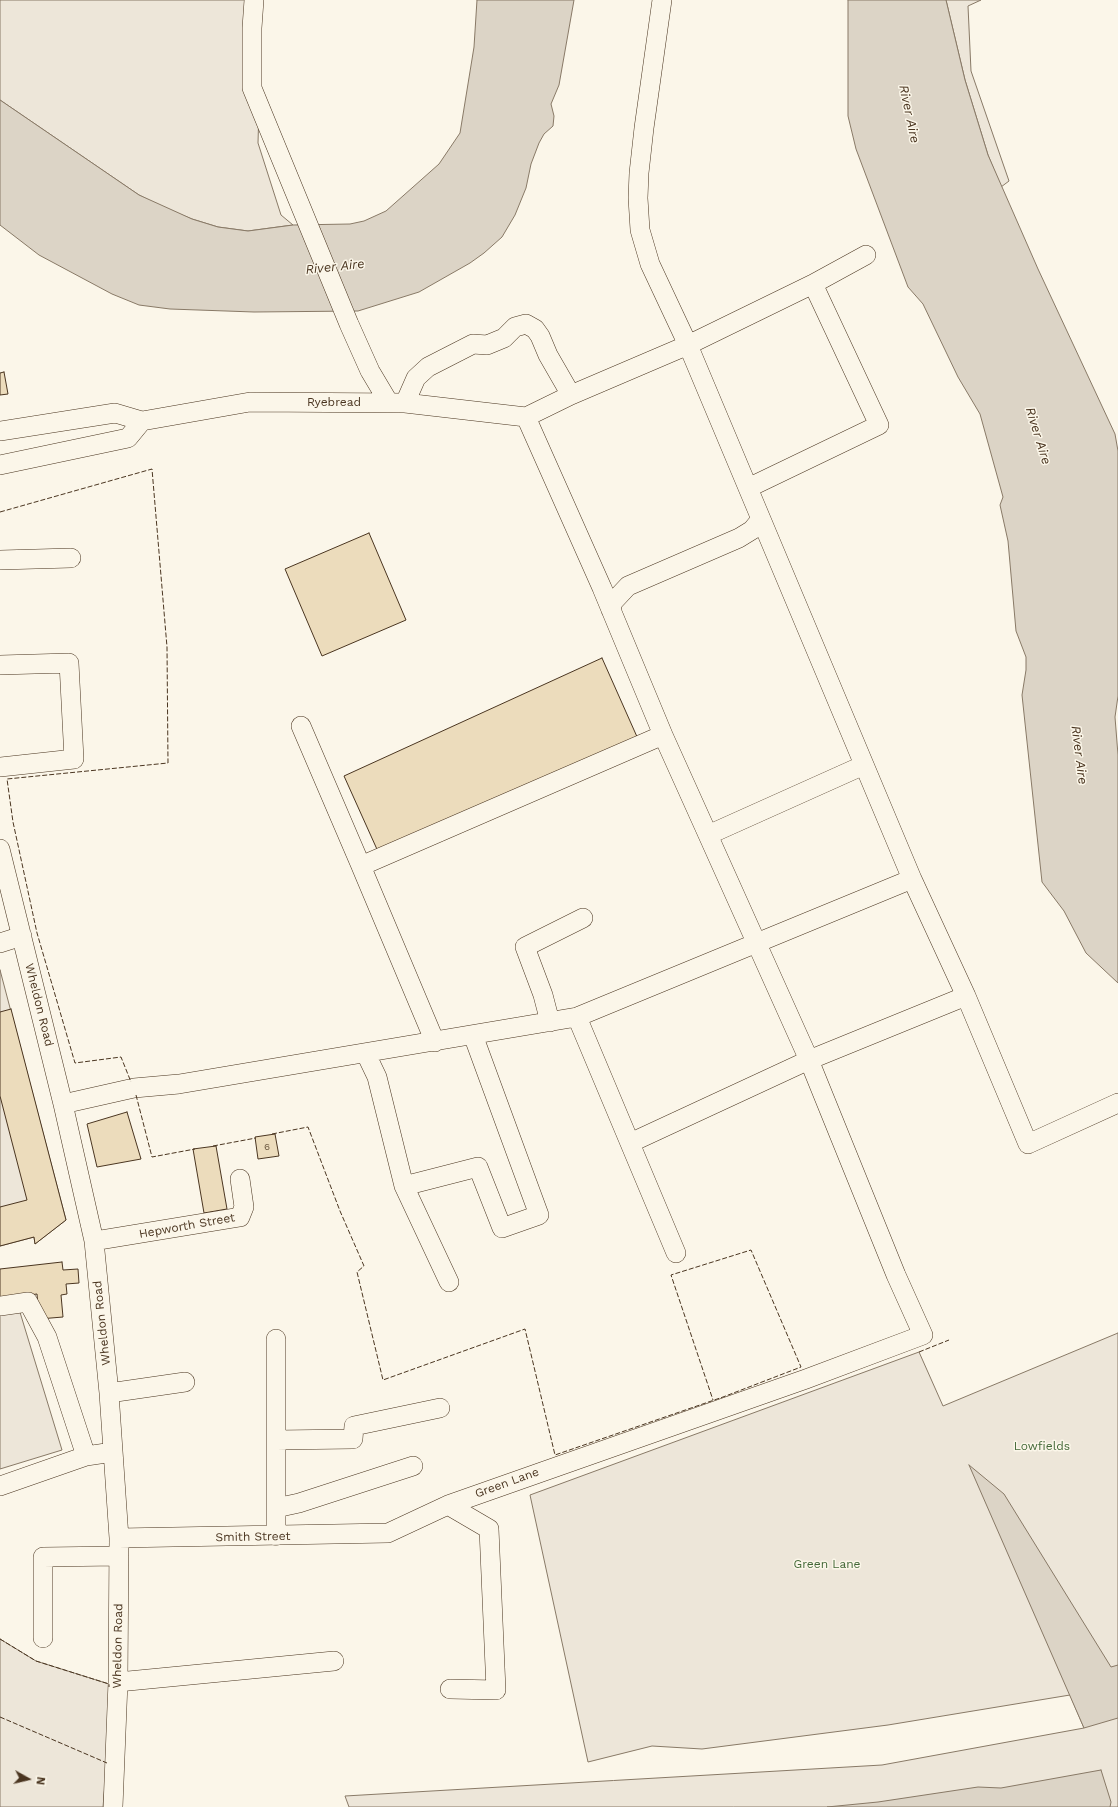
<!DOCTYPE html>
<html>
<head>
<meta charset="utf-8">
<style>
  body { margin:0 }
  #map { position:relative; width:1118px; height:1807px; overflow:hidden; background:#fbf6e9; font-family:"Work Sans",sans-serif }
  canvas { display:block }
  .north { position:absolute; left:8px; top:1759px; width:40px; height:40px; -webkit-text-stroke:3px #fbf6e9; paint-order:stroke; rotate:98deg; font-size:11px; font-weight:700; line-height:16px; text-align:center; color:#4a3520 }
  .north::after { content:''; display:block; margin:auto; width:14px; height:18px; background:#4a3520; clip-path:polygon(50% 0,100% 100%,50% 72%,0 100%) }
</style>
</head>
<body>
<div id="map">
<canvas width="1118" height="1807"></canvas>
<div class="north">N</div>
</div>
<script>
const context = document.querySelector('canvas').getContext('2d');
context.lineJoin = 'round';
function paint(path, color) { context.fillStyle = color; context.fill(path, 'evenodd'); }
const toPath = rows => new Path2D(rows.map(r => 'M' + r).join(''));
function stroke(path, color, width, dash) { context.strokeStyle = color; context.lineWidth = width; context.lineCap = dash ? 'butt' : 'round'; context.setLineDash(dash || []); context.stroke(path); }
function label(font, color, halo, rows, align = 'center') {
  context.font = font + ' "Work Sans",sans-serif'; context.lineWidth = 3; context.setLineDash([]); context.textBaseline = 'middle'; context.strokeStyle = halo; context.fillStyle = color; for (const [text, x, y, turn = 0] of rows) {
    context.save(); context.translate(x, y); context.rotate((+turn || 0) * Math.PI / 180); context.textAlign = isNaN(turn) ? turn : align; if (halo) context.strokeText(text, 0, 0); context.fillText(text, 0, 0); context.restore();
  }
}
const green = toPath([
  [0,0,262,0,258,143,281,215,293,225,248,231,218,227,192,219,162,207,139,195,0,100,0,0],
  [946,0,981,0,968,6,971,71,1009,181,1001,187,988,155,965,80,946,0],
  [0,970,66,1220,35,1244,34,1237,0,1246,0,970],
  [19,1309,62,1450,0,1469,0,1315,19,1309],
  [1118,1333,1118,1807,349,1807,345,1796,882,1765,1084,1728,1070,1695,888,1725,702,1749,652,1746,588,1762,530,1495,919,1352,943,1406,1118,1333],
  [0,1639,36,1661,109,1684,107,1763,103,1807,0,1807,0,1639]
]);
paint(green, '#ede6d9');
stroke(green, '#887966', 1);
const water = toPath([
  [477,0,574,0,559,85,551,104,554,116,553,126,544,134,539,143,531,164,526,188,515,215,502,237,484,253,470,263,419,292,358,311,254,312,170,309,139,305,112,294,39,255,0,225,0,100,139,195,192,219,218,227,248,231,293,225,350,224,364,221,386,211,439,164,460,133,474,47,477,0],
  [848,0,946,0,965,80,988,155,1038,269,1115,434,1118,451,1118,696,1115,717,1118,755,1118,983,1086,953,1064,911,1042,882,1022,695,1026,670,1026,657,1016,631,1008,541,1000,505,1003,497,980,414,958,377,923,304,908,287,856,149,848,116,848,0],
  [969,1465,1004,1494,1111,1667,1118,1665,1118,1718,1084,1728,969,1465],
  [1101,1770,1111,1802,1110,1807,827,1807,878,1802,978,1787,1001,1788,1101,1770]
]);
paint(water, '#dcd4c6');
stroke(water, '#887966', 1);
const building = toPath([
  [4,372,8,394,0,395,0,373,4,372],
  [369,533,406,620,322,656,285,569,369,533],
  [602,658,638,739,380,856,344,776,602,658],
  [11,1009,66,1220,35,1244,34,1237,0,1246,0,1207,27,1200,0,1096,0,1012,11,1009],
  [127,1112,141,1159,97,1167,87,1124,127,1112],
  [275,1134,279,1156,258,1159,255,1137,275,1134],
  [216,1146,227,1209,204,1213,193,1149,216,1146],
  [62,1262,63,1270,78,1269,79,1283,66,1284,67,1294,61,1295,63,1317,39,1319,37,1294,0,1299,0,1269,62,1262]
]);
paint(building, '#ecdcbc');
stroke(building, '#4a3520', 1);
const minor = toPath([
  [254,0,252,28,252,88,349,324,370,371,389,403],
  [405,403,416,378,428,367,473,344,487,345,504,338,515,327,526,324,535,329,540,336,548,355,571,395],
  [526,417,571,395,688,345,813,284,866,255],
  [526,417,602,588,663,735],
  [0,431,115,413,142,421,250,402,405,403,526,417],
  [0,465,128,438,142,421],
  [748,488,879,425,813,284],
  [0,560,71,558],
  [611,610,613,602,628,586,739,538,752,530,761,519],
  [0,665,69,663,74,759,0,767],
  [301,726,361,866],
  [0,849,63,1104,94,1241,109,1393,119,1538,118,1682,113,1807],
  [912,879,966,996,1028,1144,1118,1103],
  [0,943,22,936],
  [577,1017,676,1253],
  [550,1022,543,995,525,947,583,918],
  [435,1042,361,866,663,735,708,835,864,765],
  [366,1054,377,1077,404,1186,449,1282],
  [63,1104,134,1088,179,1084,577,1017,912,879,688,345,650,264,640,230,638,198,639,173,644,128,662,0],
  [630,1143,809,1060,708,835],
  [404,1186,478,1167,502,1228,539,1215,473,1035],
  [94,1241,240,1217,244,1207,240,1179],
  [0,1306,28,1302,47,1337,86,1456],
  [109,1393,185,1382],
  [276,1440,353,1439,354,1426,440,1408],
  [0,1486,86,1456,113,1452],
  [448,1505,489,1529,496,1690,450,1689],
  [276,1508,299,1503,413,1466],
  [276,1536,276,1339],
  [119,1538,388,1533,448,1505,806,1379,923,1335,896,1275,809,1060,966,996],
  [43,1638,43,1557,119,1556],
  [118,1682,334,1661]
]);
stroke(minor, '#4a3520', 20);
stroke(minor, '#fbf6e9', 19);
stroke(toPath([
  [0,512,152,469,167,647,168,763,7,779,13,822,37,933,75,1063,121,1057,131,1082],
  [136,1095,152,1157,195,1149],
  [272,1134,308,1127,340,1211,364,1266,357,1272,383,1380,525,1329,555,1455,723,1397,801,1367,751,1250,671,1275,713,1400],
  [213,1146,256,1138],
  [919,1352,949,1340],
  [0,1639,36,1661,109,1684,109,1687],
  [0,1717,107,1763]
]), '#4a3520', 1, [5, 2]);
label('10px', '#725f47', null, [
  ["6",267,1147]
]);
label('12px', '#4a3520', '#fbf6e9', [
  ["Ryebread",334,402],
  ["Wheldon Road",39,1005,76],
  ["Hepworth Street",187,1226,-10],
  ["Wheldon Road",102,1323,-96],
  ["Green Lane",507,1483,-20],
  ["Smith Street",253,1537,-1],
  ["Wheldon Road",118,1646,-89]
]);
label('12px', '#436837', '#fbf6e9', [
  ["Lowfields",1042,1446],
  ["Green Lane",827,1564]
]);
label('italic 13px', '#4a3520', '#fbf6e9', [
  ["River Aire",909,114,78],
  ["River Aire",335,267,-6],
  ["River Aire",1038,436,73],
  ["River Aire",1079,755,83]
]);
</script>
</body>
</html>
